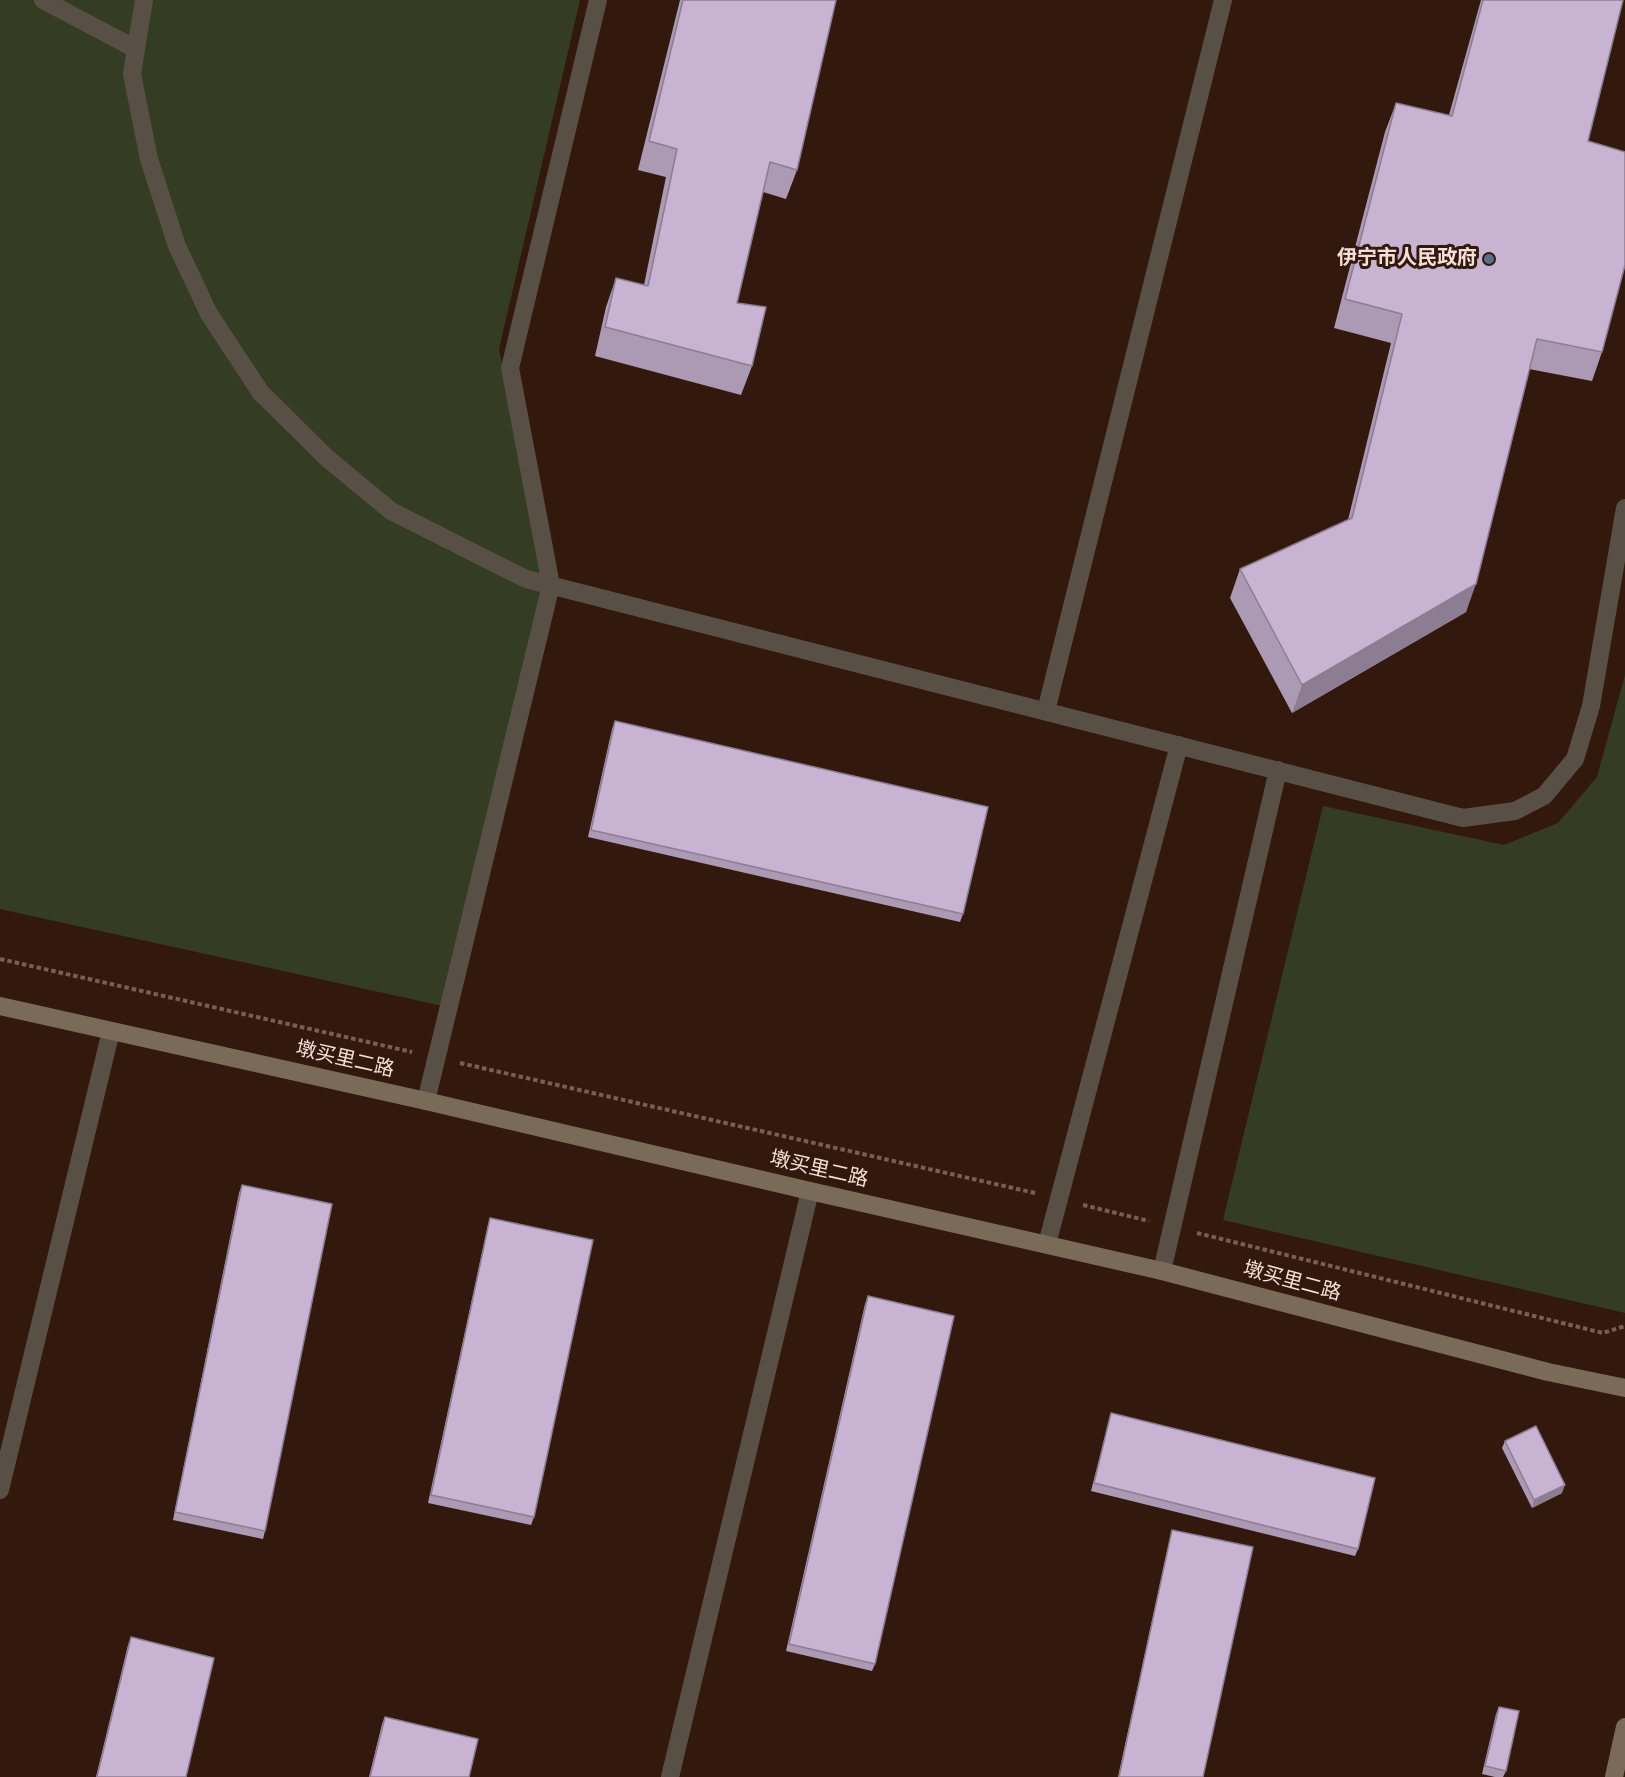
<!DOCTYPE html>
<html>
<head>
<meta charset="utf-8">
<style>
  body { margin:0 }
  canvas { display:block; background:#33180d }
</style>
</head>
<body>
<canvas width="1625" height="1777"></canvas>
<script>
const context = document.querySelector('canvas').getContext('2d');
context.lineJoin = 'round';
function paint(path, color) { context.fillStyle = color; context.fill(path, 'evenodd'); }
const toPath = rows => new Path2D(rows.map(r => 'M' + r).join(''));
function stroke(path, color, width, dash) { context.strokeStyle = color; context.lineWidth = width; context.lineCap = dash ? 'butt' : 'round'; context.setLineDash(dash || []); context.stroke(path); }
function label(font, color, halo, rows, align = 'center') {
  context.font = font + ' "DejaVu Sans","Noto Sans SC",sans-serif'; context.lineWidth = 6; context.setLineDash([]); context.textBaseline = 'middle'; context.strokeStyle = halo; context.fillStyle = color; for (const [text, x, y, turn = 0] of rows) {
    context.save(); context.translate(x, y); context.rotate((+turn || 0) * Math.PI / 180); context.textAlign = isNaN(turn) ? turn : align; if (halo) context.strokeText(text, 0, 0); context.fillText(text, 0, 0); context.restore();
  }
}
paint(toPath([
  [0,0,580,0,499,349,549,607,443,1006,0,909],
  [1625,675,1625,1313,1223,1220,1323,806,1504,845,1558,823,1597,777]
]), '#343c24');
stroke(toPath([
  [0,959,412,1052],
  [460,1063,1035,1193],
  [1083,1205,1149,1221],
  [1197,1233,1603,1333,1625,1326]
]), '#775f55', 4, [4.5, 3]);
stroke(toPath([
  [43,0,136,49],
  [144,0,132,74,149,159,177,246,209,314,261,393,327,458,391,511,526,579,1463,818,1515,811,1544,796,1575,759,1591,706,1625,508],
  [1046,711,1223,0],
  [426,1101,551,585,510,368,598,0],
  [1047,1244,1179,745],
  [1162,1271,1278,770],
  [0,1490,111,1031],
  [670,1777,810,1191]
]), '#595045', 18);
stroke(toPath([
  [0,1006,426,1101,810,1191,1162,1271,1548,1372,1625,1388],
  [1614,1777,1625,1727]
]), '#796b58', 18);
paint(toPath([
  [680,0,836,0,797,170,786,199,763,192,737,303,752,366,741,395,595,356,606,307,616,278,644,285,666,177,638,170],
  [1481,0,1623,0,1588,141,1602,352,1592,381,1529,369,1466,612,1292,713,1230,598,1240,569,1348,520,1391,343,1334,328,1385,132,1396,103,1449,115],
  [615,721,963,914,960,922,588,837,612,729],
  [242,1185,265,1531,263,1539,173,1520,239,1193],
  [490,1218,534,1517,531,1525,428,1503,488,1225],
  [868,1296,875,1664,872,1671,786,1651,865,1304],
  [1111,1413,1358,1549,1355,1556,1091,1491,1109,1421],
  [1505,1441,1562,1493,1532,1508,1502,1448],
  [1172,1530,1203,1777,1118,1777,1170,1538],
  [131,1637,186,1777,96,1777,128,1645],
  [1499,1707,1506,1771,1503,1777,1495,1777,1482,1774,1496,1714],
  [385,1717,469,1777,369,1777,382,1724]
]), '#ac9ab5');
paint(toPath([
  [1476,584,1466,612,1292,713,1302,685],
  [1565,1485,1562,1493,1532,1508,1534,1500]
]), '#8c7d93');
const building = toPath([
  [683,0,836,0,797,170,770,162,737,303,766,307,752,366,605,327,616,278,648,286,677,149,649,141,683,0],
  [1483,0,1623,0,1588,141,1625,152,1625,265,1602,352,1537,339,1476,584,1302,685,1240,569,1352,518,1402,314,1345,299,1396,103,1452,116,1483,0],
  [615,721,988,807,963,914,591,830,615,721],
  [242,1185,332,1204,265,1531,175,1512,242,1185],
  [490,1218,593,1240,534,1517,431,1495,490,1218],
  [868,1296,954,1316,875,1664,789,1644,868,1296],
  [1111,1413,1375,1478,1358,1549,1094,1483,1111,1413],
  [1536,1426,1565,1485,1534,1500,1505,1441,1536,1426],
  [1172,1530,1253,1547,1203,1777,1119,1777,1172,1530],
  [131,1637,214,1658,186,1777,97,1777,131,1637],
  [1499,1707,1519,1711,1506,1771,1485,1766,1499,1707],
  [385,1717,478,1739,469,1777,370,1777,385,1717]
]);
paint(building, '#c8b3d2');
stroke(building, '#8c7d93', 1.5);
for (const [x, y, r, color] of [
  [1489,259,6,"#5c6f8a"]
]) { const dot = new Path2D(); dot.arc(x, y, r, 0, 2 * Math.PI); context.fillStyle = color; context.fill(dot); stroke(dot, '#33180d', 2); }
label('bold 20px', '#f4e0d9', '#33180d', [
  ["伊宁市人民政府",1477,259]
], 'right');
label('20px', '#f4e0d9', '#33180d', [
  ["墩买里二路",345,1060,13],
  ["墩买里二路",819,1170,13],
  ["墩买里二路",1292,1282,15]
]);
</script>
</body>
</html>
